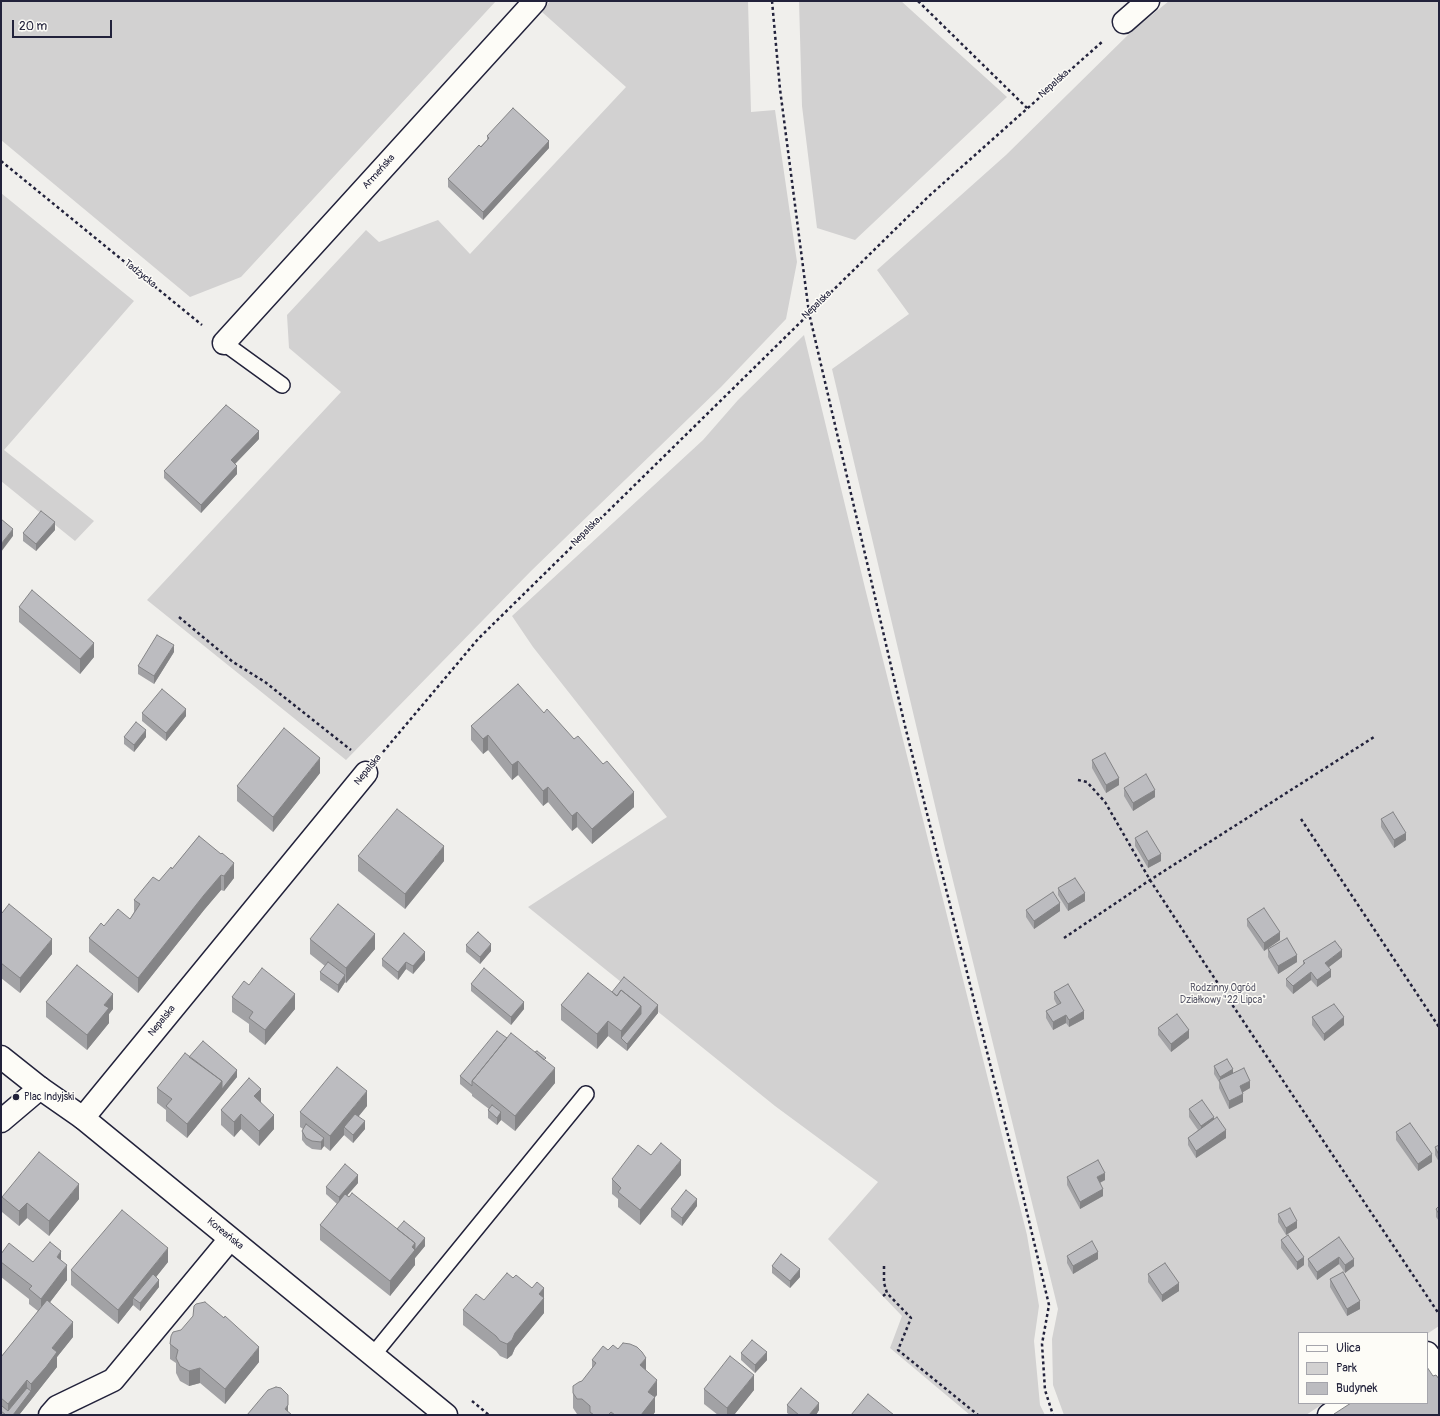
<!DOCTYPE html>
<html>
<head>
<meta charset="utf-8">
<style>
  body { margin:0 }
  #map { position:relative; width:1440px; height:1416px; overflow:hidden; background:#f0efec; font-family:Pangolin,sans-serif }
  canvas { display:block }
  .frame { position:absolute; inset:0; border:2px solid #22223b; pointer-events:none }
  .legend { position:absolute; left:1298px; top:1332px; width:130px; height:72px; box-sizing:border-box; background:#fdfcf7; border:1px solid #a5a5ac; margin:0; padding:5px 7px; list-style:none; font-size:12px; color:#22223b }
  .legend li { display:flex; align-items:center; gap:8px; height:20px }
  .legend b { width:20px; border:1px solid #a5a5ac }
  .scale { position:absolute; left:12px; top:20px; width:100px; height:18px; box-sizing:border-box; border:2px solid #22223b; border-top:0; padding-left:5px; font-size:12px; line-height:14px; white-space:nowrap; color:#22223b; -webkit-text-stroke:3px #fdfcf7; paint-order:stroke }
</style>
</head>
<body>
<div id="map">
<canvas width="1440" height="1416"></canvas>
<div class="frame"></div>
<ul class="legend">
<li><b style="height:5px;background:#fdfcf7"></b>Ulica</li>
<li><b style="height:11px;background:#d2d1d1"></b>Park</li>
<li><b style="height:11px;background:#bcbcc0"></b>Budynek</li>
</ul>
<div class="scale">20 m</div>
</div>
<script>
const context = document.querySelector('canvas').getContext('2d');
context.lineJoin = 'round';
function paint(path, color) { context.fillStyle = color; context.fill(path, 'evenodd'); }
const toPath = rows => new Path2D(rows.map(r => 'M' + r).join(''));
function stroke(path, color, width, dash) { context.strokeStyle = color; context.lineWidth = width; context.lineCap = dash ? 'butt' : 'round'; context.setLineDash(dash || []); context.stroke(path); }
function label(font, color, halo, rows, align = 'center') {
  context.font = font + ' Pangolin,sans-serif'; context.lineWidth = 3; context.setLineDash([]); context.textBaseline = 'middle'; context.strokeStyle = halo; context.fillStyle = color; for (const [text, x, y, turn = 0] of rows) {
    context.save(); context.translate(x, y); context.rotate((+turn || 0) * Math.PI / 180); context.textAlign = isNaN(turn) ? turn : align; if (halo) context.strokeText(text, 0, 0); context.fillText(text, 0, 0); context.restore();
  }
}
paint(toPath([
  [1,1,496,1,241,277,190,297,1,140],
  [550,1,748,1,751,112,775,110,797,262,786,319,721,387,531,571,346,760,147,600,341,392,289,348,287,315,366,230,379,242,438,220,470,254,626,87,542,12],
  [799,1,901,1,1007,97,855,240,817,228,802,106],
  [1169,1,1439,1,1439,1326,1427,1334,1299,1333,1299,1403,1324,1403,1306,1415,1064,1415,1053,1385,1052,1339,1058,1309,945,848,832,369,909,314,877,270,1006,155,1132,31],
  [1,193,134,301,4,450,94,521,75,541,1,481],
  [804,335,865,588,1027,1235,1039,1306,1034,1341,1040,1405,1045,1415,970,1415,890,1348,902,1316,828,1239,878,1182,775,1106,528,907,667,817,533,647,512,616,703,440,738,400]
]), '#d2d1d1');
const service = toPath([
  [224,343,282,385],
  [373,1355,586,1094]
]);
const minor = toPath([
  [1124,22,1148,1],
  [224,343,535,1],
  [83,1118,366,773],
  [1,1121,40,1088],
  [1427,1353,1439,1370],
  [50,1415,57,1407,113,1380,230,1239],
  [1329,1415,1346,1403]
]);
const tertiary = toPath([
  [1,1057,40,1088,83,1118,446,1415]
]);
stroke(service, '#22223b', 18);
stroke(minor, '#22223b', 25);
stroke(tertiary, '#22223b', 25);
stroke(toPath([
  [772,1,780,89,809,313,905,726,1019,1179,1049,1305,1042,1344,1045,1390,1053,1415],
  [918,1,1027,108],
  [1,161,202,325],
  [179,617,233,662,265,682,351,750],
  [383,752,478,639,929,196,1103,41],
  [1078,780,1087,782,1105,802,1150,880,1203,961,1439,1314],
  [1301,819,1439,1027],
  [1064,938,1150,880,1374,737],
  [884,1266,884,1283,887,1293,911,1318,898,1350,978,1415],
  [883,1296,887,1293],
  [472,1401,489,1415]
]), '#22223b', 2.5, [3, 3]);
stroke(service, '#fdfcf7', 15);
stroke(minor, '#fdfcf7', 22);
stroke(tertiary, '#fdfcf7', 22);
paint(toPath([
  [487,136,549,148,483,220,448,187,448,179,487,140],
  [259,439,235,464,237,474,201,513,164,478,164,471],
  [55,530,36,551,23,541,23,533],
  [19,607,94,657,80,674,19,622],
  [174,652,154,684,138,674,138,666],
  [142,713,186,716,166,741,142,721],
  [544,713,574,739,634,807,592,844,577,827,572,831,548,802,543,806,518,775,512,780,488,750,483,754,471,740,471,726],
  [124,737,146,737,134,752,124,744],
  [1092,760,1119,785,1106,793,1092,768],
  [320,773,273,832,237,801,237,786],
  [1124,788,1155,797,1133,811,1124,796],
  [1381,819,1406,840,1394,848,1381,827],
  [199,836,234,878,224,891,221,890,204,910,138,993,89,952,89,938,104,926,130,919,134,912,134,900,159,881,172,869],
  [1135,838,1161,861,1148,868,1135,846],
  [358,856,444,861,405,909,358,871],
  [1058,888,1085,901,1068,911,1058,895],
  [1026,910,1060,911,1034,929,1026,917],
  [1,912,52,954,20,993,1,978],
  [1247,919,1280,940,1264,951,1247,926],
  [310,939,375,949,346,983,345,982,338,993,320,980,320,972,325,966,310,954],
  [466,945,491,951,480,964,466,952],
  [1268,949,1297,962,1278,974,1268,957],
  [1342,957,1329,967,1331,977,1317,987,1311,980,1293,994,1286,986,1286,979,1303,965,1303,961],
  [382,959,425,960,413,974,406,969,398,980,382,966],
  [471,984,524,1009,511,1025,471,991],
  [612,992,658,1013,627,1051,608,1036,597,1049,561,1020,561,1005],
  [1054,992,1084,1019,1069,1027,1066,1023,1053,1030,1046,1018,1046,1011,1057,1005,1054,999],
  [232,997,295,1009,265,1045,249,1032,249,1024,232,1012],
  [46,1002,113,1009,109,1014,109,1023,87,1050,46,1017],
  [1312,1017,1344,1025,1324,1041,1312,1025],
  [1158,1028,1189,1038,1171,1052,1158,1035],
  [507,1038,546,1061,555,1083,515,1131,501,1120,497,1125,488,1118,488,1110,489,1109,472,1096,472,1094,460,1084,460,1076],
  [189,1057,237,1077,187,1138,166,1121,166,1110,157,1103,157,1088],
  [1214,1066,1233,1073,1250,1088,1242,1092,1243,1102,1229,1109,1219,1088,1219,1082,1214,1074],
  [261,1102,274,1129,259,1146,241,1129,234,1137,221,1125,221,1110],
  [367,1106,359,1116,365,1129,353,1143,344,1135,330,1151,324,1146,321,1150,312,1149,306,1145,302,1140,302,1131,303,1129,300,1127,300,1112],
  [1189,1109,1214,1119,1226,1138,1196,1158,1188,1145,1188,1138,1198,1130,1189,1117],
  [1396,1132,1432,1162,1418,1171,1396,1140],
  [1439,1145,1439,1162,1435,1155,1435,1147],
  [651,1155,681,1175,640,1225,618,1207,618,1199,612,1194,612,1179],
  [1067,1177,1105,1180,1100,1183,1103,1196,1080,1209,1067,1185],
  [358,1183,347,1195,397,1229,425,1246,415,1258,415,1265,390,1296,320,1240,320,1225,337,1204,326,1194,326,1187],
  [2,1197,79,1199,49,1236,27,1218,19,1226,2,1212],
  [697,1206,682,1226,671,1217,671,1209],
  [1439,1206,1439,1221,1436,1217,1436,1209],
  [1278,1214,1297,1228,1286,1235,1278,1222],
  [1339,1237,1354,1266,1345,1273,1339,1264,1317,1280,1308,1266,1308,1259],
  [1281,1240,1304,1265,1297,1270,1281,1248],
  [1,1254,33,1262,61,1261,67,1280,50,1302,73,1337,57,1357,57,1367,19,1415,1,1415,1,1357,38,1311,29,1304,29,1299,1,1277],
  [1067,1256,1098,1259,1073,1274,1067,1263],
  [168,1262,156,1277,159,1287,140,1311,133,1305,118,1324,71,1285,71,1270],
  [772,1266,800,1277,790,1288,772,1273],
  [1148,1274,1179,1291,1162,1302,1148,1282],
  [513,1278,532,1288,544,1288,544,1313,515,1348,512,1355,507,1359,500,1356,496,1351,463,1325,463,1310,484,1300],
  [1330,1279,1360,1309,1347,1316,1330,1287],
  [170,1340,259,1362,225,1404,200,1383,189,1386,180,1381,176,1373,176,1363,170,1359],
  [608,1350,646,1371,657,1395,655,1397,655,1412,653,1415,583,1415,582,1414,577,1414,573,1408,573,1386,582,1381,592,1369,592,1360],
  [741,1353,767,1360,755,1373,741,1360],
  [704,1389,754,1390,734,1415,718,1415,704,1404],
  [787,1405,819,1410,816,1415,790,1415,787,1413]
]), '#a2a2a5');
paint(toPath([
  [549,141,549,148,483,220,483,212],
  [259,431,259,439,231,468,231,460],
  [237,466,237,474,201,513,201,505],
  [55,522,55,530,36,551,36,544],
  [13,529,13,536,1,552,1,544],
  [2,640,2,655,1,656,1,641],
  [94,643,94,657,80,674,80,659],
  [174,645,174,652,154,684,154,676],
  [186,709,186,716,166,741,166,733],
  [146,730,146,737,134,752,134,745],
  [488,735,488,750,483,754,483,739],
  [320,758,320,773,273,832,273,817],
  [518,761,518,775,512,780,512,765],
  [1119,778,1119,785,1106,793,1106,785],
  [548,787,548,802,543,806,543,791],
  [1155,790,1155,797,1133,811,1133,803],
  [634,792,634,807,592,844,592,829],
  [577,812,577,827,572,831,572,816],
  [1406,833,1406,840,1394,848,1394,840],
  [444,846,444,861,405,909,405,894],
  [1161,854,1161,861,1148,868,1148,861],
  [234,863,234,878,224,891,224,876],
  [221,875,221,890,204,910,138,993,138,978,204,895],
  [1085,893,1085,901,1068,911,1068,904],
  [1060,903,1060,911,1034,929,1034,921],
  [1280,932,1280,940,1264,951,1264,943],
  [375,934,375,949,346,983,346,968],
  [52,939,52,954,20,993,20,978],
  [491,944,491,951,480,964,480,957],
  [1342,950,1342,957,1325,970,1325,963],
  [425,952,425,960,413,974,413,966],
  [1297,955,1297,962,1278,974,1278,966],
  [406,962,406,969,398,980,398,972],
  [1331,970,1331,977,1317,987,1317,980],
  [1311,972,1311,980,1293,994,1293,986],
  [345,975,345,982,338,993,338,985],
  [113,994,113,1009,109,1014,109,1023,87,1050,87,1035,104,1005],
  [295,994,295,1009,265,1045,265,1030],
  [524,1002,524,1009,511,1025,511,1017],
  [658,1005,658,1013,627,1051,627,1044],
  [641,1006,641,1021,621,1038,621,1031],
  [1084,1011,1084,1019,1069,1027,1069,1020],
  [1066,1015,1066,1023,1053,1030,1053,1022],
  [1344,1017,1344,1025,1324,1041,1324,1034],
  [608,1021,608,1036,597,1049,597,1034],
  [1189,1030,1189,1038,1171,1052,1171,1044],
  [555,1068,555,1083,515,1131,515,1116],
  [1233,1069,1233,1077,1220,1083,1220,1077],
  [237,1070,237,1077,187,1138,187,1124,222,1081],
  [1250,1081,1250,1088,1240,1094,1240,1086],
  [261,1089,261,1104,254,1096],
  [367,1091,367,1106,347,1130,344,1127,344,1135,330,1151,330,1136],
  [1243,1094,1243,1102,1229,1109,1229,1101],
  [501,1112,501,1120,497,1125,497,1118],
  [241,1114,241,1129,234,1137,234,1122],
  [274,1115,274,1129,259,1146,259,1131],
  [1214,1117,1214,1125,1201,1134,1201,1126],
  [365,1121,365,1129,353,1143,353,1135],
  [1226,1130,1226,1138,1196,1158,1196,1151],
  [324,1138,324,1146,321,1150,321,1142],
  [1432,1154,1432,1162,1418,1171,1418,1164],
  [681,1160,681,1175,640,1225,640,1210],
  [1105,1173,1105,1180,1097,1184,1097,1177],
  [358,1175,358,1183,339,1205,339,1197],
  [79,1184,79,1199,49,1236,49,1221],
  [1103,1189,1103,1196,1080,1209,1080,1202],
  [697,1199,697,1206,682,1226,682,1218],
  [27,1203,27,1218,19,1226,19,1211],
  [1297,1221,1297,1228,1286,1235,1286,1228],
  [425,1238,425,1246,415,1258,415,1265,390,1296,390,1281,415,1243],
  [168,1248,168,1262,137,1301,133,1298,133,1305,118,1324,118,1310],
  [61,1251,61,1266,57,1257],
  [1098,1252,1098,1259,1073,1274,1073,1266],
  [1304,1257,1304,1265,1297,1270,1297,1262],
  [1339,1257,1339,1264,1317,1280,1317,1272],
  [1354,1259,1354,1266,1345,1273,1345,1265],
  [67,1265,67,1280,41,1314,41,1299],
  [800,1269,800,1277,790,1288,790,1281],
  [159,1280,159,1287,140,1311,140,1303],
  [1179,1283,1179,1291,1162,1302,1162,1295],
  [544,1288,544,1313,515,1348,512,1355,507,1359,507,1344,515,1333,539,1294],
  [1360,1301,1360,1309,1347,1316,1347,1309],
  [73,1322,73,1337,57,1357,57,1367,19,1415,13,1415,31,1391,31,1384,52,1348],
  [259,1347,259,1362,225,1404,225,1389],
  [767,1352,767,1360,755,1373,755,1365],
  [646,1358,646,1373,640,1365],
  [200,1368,200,1383,189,1386,189,1371],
  [754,1375,754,1390,734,1415,727,1415,727,1408],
  [27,1380,27,1395,8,1415,8,1404],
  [657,1380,657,1395,655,1397,655,1412,653,1415,641,1415,648,1392],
  [288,1395,288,1415,285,1409],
  [819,1403,819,1410,816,1415,809,1415]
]), '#848486');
const building = toPath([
  [513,108,549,141,483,212,448,179,479,145,481,147,489,138,487,136,513,108],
  [226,405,259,431,231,460,237,466,201,505,164,471,226,405],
  [41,511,55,522,36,544,23,533,41,511],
  [1,519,13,529,1,544,1,519],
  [32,590,94,643,80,659,19,607,32,590],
  [157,635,174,645,154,676,138,666,157,635],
  [518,684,544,713,547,709,574,739,578,736,603,764,607,761,634,792,592,829,577,812,572,816,548,787,543,791,518,761,512,765,488,735,483,739,471,726,518,684],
  [162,689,186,709,166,733,142,713,162,689],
  [136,722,146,730,134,745,124,737,136,722],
  [284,728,320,758,273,817,237,786,284,728],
  [1105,753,1119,778,1106,785,1092,760,1105,753],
  [1146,774,1155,790,1133,803,1124,788,1146,774],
  [397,809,444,846,405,894,358,856,397,809],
  [1393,812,1406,833,1394,840,1381,819,1393,812],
  [1147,831,1161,854,1148,861,1135,838,1147,831],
  [199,836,221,854,222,853,234,863,224,876,221,875,204,895,138,978,89,938,101,923,104,926,118,909,130,919,140,904,134,900,153,877,159,881,171,867,172,869,199,836],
  [1075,878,1085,893,1068,904,1058,888,1075,878],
  [1053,892,1060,903,1034,921,1026,910,1053,892],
  [9,904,52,939,20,978,1,963,1,912,2,913,9,904],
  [338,904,375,934,346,968,310,939,338,904],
  [1264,908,1280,932,1264,943,1247,919,1264,908],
  [478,932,491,944,480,957,466,945,478,932],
  [404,933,425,952,413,966,406,962,398,972,382,959,404,933],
  [1287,938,1297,955,1278,966,1268,949,1287,938],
  [1335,941,1342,950,1325,963,1331,970,1317,980,1311,972,1293,986,1286,979,1305,963,1303,961,1335,941],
  [328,962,345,975,338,985,320,972,328,962],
  [77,965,113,994,104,1005,109,1008,87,1035,46,1002,77,965],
  [262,968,295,994,265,1030,249,1018,253,1012,232,997,244,981,249,985,262,968],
  [484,968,524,1002,511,1017,471,984,484,968],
  [588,973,617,996,621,990,641,1006,621,1031,608,1021,597,1034,561,1005,588,973],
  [624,977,658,1005,627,1044,621,1038,641,1014,641,1006,621,990,617,996,612,992,624,977],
  [1068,984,1084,1011,1069,1020,1066,1015,1053,1022,1046,1011,1061,1003,1054,992,1068,984],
  [1334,1004,1344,1017,1324,1034,1312,1017,1334,1004],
  [1177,1014,1189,1030,1171,1044,1158,1028,1177,1014],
  [497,1031,507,1038,472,1081,472,1086,460,1076,497,1031],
  [511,1033,555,1068,515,1116,472,1081,511,1033],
  [203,1041,237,1070,222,1089,222,1081,189,1057,203,1041],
  [537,1051,546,1058,544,1060,535,1052,537,1051],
  [185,1053,222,1081,187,1124,166,1106,172,1099,157,1088,185,1053],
  [1227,1059,1233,1069,1220,1077,1214,1066,1227,1059],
  [337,1067,367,1091,330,1136,300,1112,337,1067],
  [1244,1068,1250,1081,1240,1086,1243,1094,1229,1101,1219,1080,1244,1068],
  [249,1078,261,1089,254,1096,274,1115,259,1131,241,1114,234,1122,221,1110,249,1078],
  [1202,1100,1214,1117,1201,1126,1189,1109,1202,1100],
  [492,1105,501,1112,497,1118,488,1110,492,1105],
  [355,1114,365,1121,353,1135,344,1127,355,1114],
  [1217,1117,1226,1130,1196,1151,1188,1138,1217,1117],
  [1410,1123,1432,1154,1418,1164,1396,1132,1410,1123],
  [306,1124,324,1138,321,1142,312,1141,306,1138,302,1131,306,1124],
  [661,1143,681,1160,640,1210,618,1192,621,1188,612,1179,638,1145,651,1155,661,1143],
  [1439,1145,1439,1155,1435,1147,1439,1145],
  [39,1152,79,1184,49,1221,27,1203,19,1211,2,1197,39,1152],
  [1098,1160,1105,1173,1097,1177,1103,1189,1080,1202,1067,1177,1098,1160],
  [345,1164,358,1175,339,1197,326,1187,345,1164],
  [686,1190,697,1199,682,1218,671,1209,686,1190],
  [352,1193,415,1243,412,1247,415,1250,390,1281,320,1225,345,1194,349,1197,352,1193],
  [1439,1206,1439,1214,1436,1209,1439,1206],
  [1290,1208,1297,1221,1286,1228,1278,1214,1290,1208],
  [122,1210,168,1248,118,1310,71,1270,122,1210],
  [404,1221,425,1238,415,1250,415,1243,397,1229,404,1221],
  [1288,1235,1304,1257,1297,1262,1281,1240,1288,1235],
  [1339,1237,1354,1259,1345,1265,1339,1257,1317,1272,1308,1259,1339,1237],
  [1092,1241,1098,1252,1073,1266,1067,1256,1092,1241],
  [50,1242,61,1251,57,1257,67,1265,41,1299,29,1289,32,1286,1,1262,1,1254,9,1243,33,1262,50,1242],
  [781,1254,800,1269,790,1281,772,1266,781,1254],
  [1165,1263,1179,1283,1162,1295,1148,1274,1165,1263],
  [1343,1272,1360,1301,1347,1309,1330,1279,1343,1272],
  [507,1273,513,1278,516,1275,532,1288,537,1282,544,1288,539,1294,544,1298,515,1333,512,1340,507,1344,500,1341,496,1336,463,1310,476,1294,484,1300,507,1273],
  [153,1274,159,1280,140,1303,133,1298,153,1274],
  [47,1300,73,1322,52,1348,57,1352,46,1367,31,1384,27,1380,8,1404,1,1398,1,1357,47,1300],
  [205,1302,224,1318,225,1316,259,1347,225,1389,200,1368,189,1371,180,1366,176,1358,178,1350,170,1344,171,1336,173,1332,181,1330,193,1316,194,1306,196,1304,205,1302],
  [752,1340,767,1352,755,1365,741,1353,752,1340],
  [623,1343,630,1344,637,1347,642,1352,646,1358,640,1365,657,1380,648,1392,655,1397,641,1415,615,1415,611,1412,608,1415,594,1415,590,1412,590,1406,582,1399,577,1399,573,1393,573,1386,579,1382,582,1381,596,1363,592,1360,603,1346,608,1350,613,1345,618,1349,623,1343],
  [730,1356,754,1375,727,1408,704,1389,730,1356],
  [1427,1367,1433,1376,1436,1375,1439,1379,1439,1415,1335,1415,1334,1414,1351,1403,1427,1403,1427,1367],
  [276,1387,281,1388,288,1395,288,1405,285,1409,292,1415,247,1415,268,1390,276,1387],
  [27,1388,31,1391,13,1415,6,1415,1,1411,1,1408,2,1406,8,1411,27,1388],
  [801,1388,819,1403,809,1415,799,1415,787,1405,801,1388],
  [868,1394,894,1415,851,1415,868,1394]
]);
paint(building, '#bcbcc0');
stroke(building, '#848486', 1);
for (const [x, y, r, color] of [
  [16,1097,4,"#22223b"]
]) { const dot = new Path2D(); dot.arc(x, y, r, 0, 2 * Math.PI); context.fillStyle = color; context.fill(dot); stroke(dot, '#fdfcf7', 1.5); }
label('10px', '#22223b', '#fdfcf7', [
  ["Nepalska",1054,84,-42],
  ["Armeńska",379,172,-48],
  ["Tadżycka",140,274,39],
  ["Nepalska",817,305,-44],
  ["Nepalska",586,532,-45],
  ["Nepalska",368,770,-51],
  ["Nepalska",162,1021,-51],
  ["Koreańska",225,1234,39]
]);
label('10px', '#575768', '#fdfcf7', [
  ["Rodzinny Ogród",1223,988],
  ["Działkowy \"22 Lipca\"",1223,1000]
]);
label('10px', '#22223b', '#fdfcf7', [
  ["Plac Indyjski",24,1097]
], 'left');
</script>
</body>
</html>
